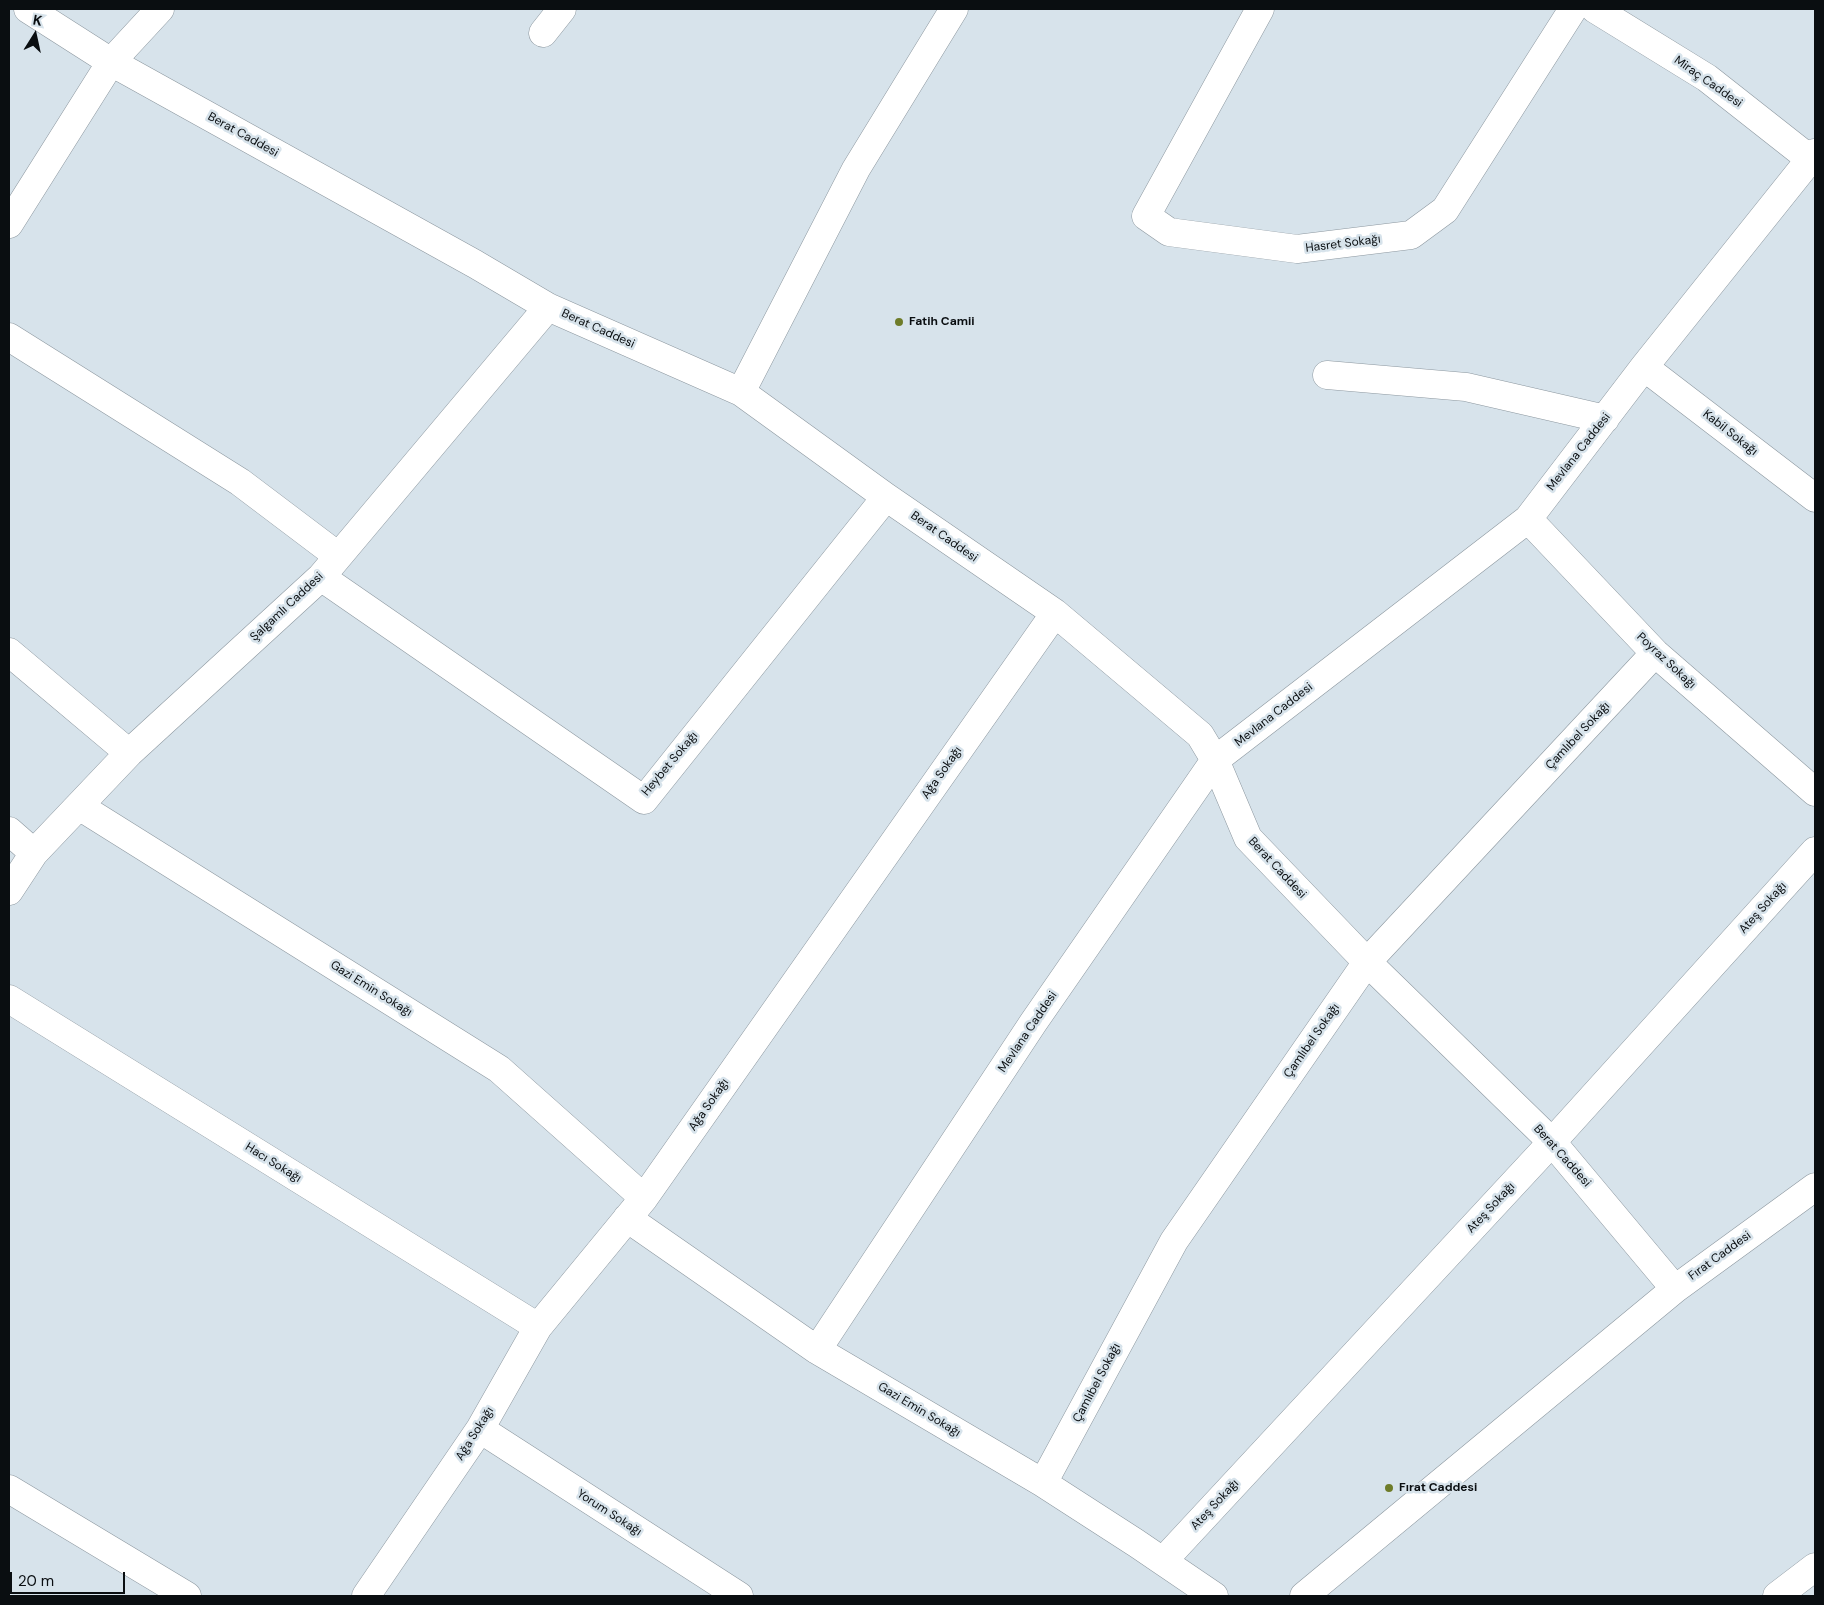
<!DOCTYPE html>
<html>
<head>
<meta charset="utf-8">
<style>
  body { margin:0 }
  #map { position:relative; width:1824px; height:1605px; overflow:hidden; background:#d7e3eb; font-family:"DM Sans",sans-serif }
  canvas { display:block }
  .frame { position:absolute; inset:0; border:10px solid #0a0e11; pointer-events:none }
  .north { position:absolute; left:10px; top:10px; width:50px; height:50px; -webkit-text-stroke:4px #d7e3eb; paint-order:stroke; rotate:10deg; font-size:14px; font-weight:700; line-height:20px; text-align:center; color:#0a0e11 }
  .north::after { content:''; display:block; margin:auto; width:18px; height:22px; background:#0a0e11; clip-path:polygon(50% 0,100% 100%,50% 72%,0 100%) }
  .scale { position:absolute; left:10px; top:1572px; width:115px; height:22px; box-sizing:border-box; border:2px solid #0a0e11; border-top:0; padding-left:6px; font-size:15px; line-height:18px; white-space:nowrap; color:#0a0e11; -webkit-text-stroke:4px #d7e3eb; paint-order:stroke }
</style>
</head>
<body>
<div id="map">
<canvas width="1824" height="1605"></canvas>
<div class="frame"></div>
<div class="north">K</div>
<div class="scale">20 m</div>
</div>
<script>
const context = document.querySelector('canvas').getContext('2d');
context.lineJoin = 'round';
const toPath = rows => new Path2D(rows.map(r => 'M' + r).join(''));
function stroke(path, color, width, dash) { context.strokeStyle = color; context.lineWidth = width; context.lineCap = dash ? 'butt' : 'round'; context.setLineDash(dash || []); context.stroke(path); }
function label(font, color, halo, rows, align = 'center') {
  context.font = font + ' "DM Sans",sans-serif'; context.lineWidth = 5; context.setLineDash([]); context.textBaseline = 'middle'; context.strokeStyle = halo; context.fillStyle = color; for (const [text, x, y, turn = 0] of rows) {
    context.save(); context.translate(x, y); context.rotate((+turn || 0) * Math.PI / 180); context.textAlign = isNaN(turn) ? turn : align; if (halo) context.strokeText(text, 0, 0); context.fillText(text, 0, 0); context.restore();
  }
}
const minor = toPath([
  [28,9,111,62,475,264,548,307,741,392,886,497,1055,613,1200,735,1215,760,1248,838,1367,962,1552,1142,1675,1289],
  [1260,9,1146,216,1169,232,1297,249,1411,235,1445,210,1573,9],
  [1595,9,1707,78,1815,163],
  [543,33,562,9],
  [9,224,111,62,160,9],
  [9,337,240,482,338,556],
  [1644,367,1815,498],
  [1327,375,1466,387,1605,419],
  [741,392,856,169,954,9],
  [1528,519,1655,653,1815,792],
  [321,577,644,800,886,497],
  [9,652,129,753],
  [79,806,499,1069,644,1198],
  [9,831,34,853],
  [9,891,34,853,129,753,321,577,548,307],
  [9,999,538,1327],
  [627,1218,817,1350,1043,1483,1136,1543,1214,1596],
  [817,1350,1033,1023,1215,760,1528,519,1644,367,1815,153],
  [480,1429,739,1596],
  [1043,1483,1174,1241,1367,962,1655,653],
  [9,1489,187,1596],
  [1163,1561,1552,1142,1815,851],
  [366,1596,480,1429,538,1327,644,1198,1055,613],
  [1304,1596,1675,1289,1815,1187],
  [1777,1596,1815,1567]
]);
stroke(minor, '#8c979f', 29);
stroke(minor, '#fff', 28);
for (const [x, y, r, color] of [
  [899,322,5,"#6e7c29"],
  [1389,1488,5,"#6e7c29"]
]) { const dot = new Path2D(); dot.arc(x, y, r, 0, 2 * Math.PI); context.fillStyle = color; context.fill(dot); stroke(dot, '#d7e3eb', 2); }
label('12px', '#0a0e11', '#d7e3eb', [
  ["Miraç Caddesi",1708,82,35],
  ["Berat Caddesi",243,135,29],
  ["Hasret Sokağı",1343,244,-7],
  ["Berat Caddesi",598,329,24],
  ["Kabil Sokağı",1730,433,38],
  ["Mevlana Caddesi",1579,452,-52],
  ["Berat Caddesi",944,537,35],
  ["Şalgamlı Caddesi",287,607,-43],
  ["Poyraz Sokağı",1666,661,43],
  ["Mevlana Caddesi",1274,715,-38],
  ["Çamlıbel Sokağı",1578,736,-47],
  ["Heybet Sokağı",670,764,-50],
  ["Ağa Sokağı",942,773,-55],
  ["Berat Caddesi",1277,868,47],
  ["Ateş Sokağı",1763,908,-48],
  ["Gazi Emin Sokağı",371,989,32],
  ["Mevlana Caddesi",1028,1032,-56],
  ["Çamlıbel Sokağı",1312,1041,-55],
  ["Ağa Sokağı",709,1105,-55],
  ["Berat Caddesi",1562,1156,48],
  ["Hacı Sokağı",273,1163,32],
  ["Ateş Sokağı",1491,1208,-47],
  ["Fırat Caddesi",1720,1256,-36],
  ["Çamlıbel Sokağı",1097,1383,-62],
  ["Gazi Emin Sokağı",919,1410,31],
  ["Ağa Sokağı",475,1434,-58],
  ["Ateş Sokağı",1215,1505,-47],
  ["Yorum Sokağı",609,1513,33]
]);
label('bold 12px', '#0a0e11', '#d7e3eb', [
  ["Fatih Camii",909,322],
  ["Fırat Caddesi",1399,1488]
], 'left');
</script>
</body>
</html>
